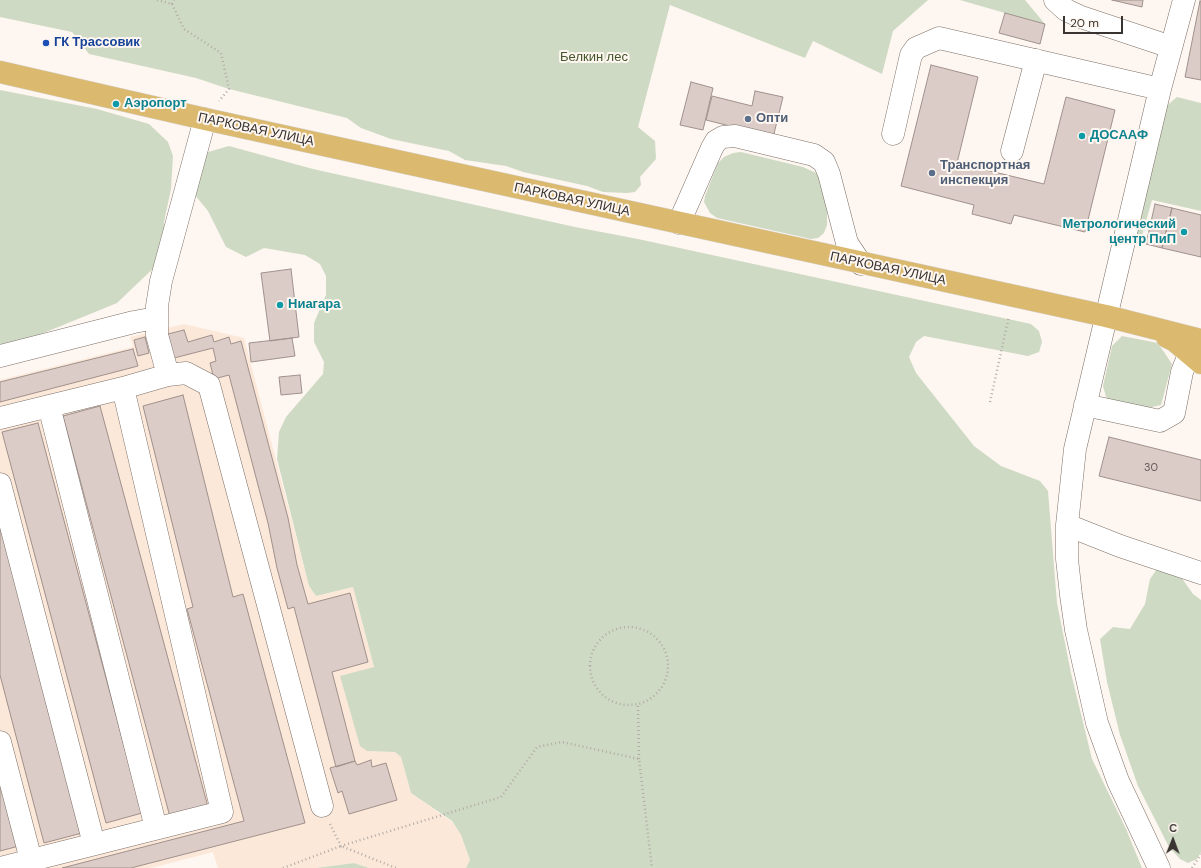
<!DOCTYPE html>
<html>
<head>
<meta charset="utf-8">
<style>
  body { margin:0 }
  #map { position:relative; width:1201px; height:868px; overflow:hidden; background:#fef6f0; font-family:"DM Sans",sans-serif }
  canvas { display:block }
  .north { position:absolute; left:1153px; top:820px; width:40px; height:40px; -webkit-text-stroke:3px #fef6f0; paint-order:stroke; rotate:1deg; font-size:11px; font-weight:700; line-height:16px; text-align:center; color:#393431 }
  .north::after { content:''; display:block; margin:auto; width:14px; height:18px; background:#393431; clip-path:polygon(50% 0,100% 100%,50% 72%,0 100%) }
  .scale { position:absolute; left:1063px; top:16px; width:60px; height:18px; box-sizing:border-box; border:2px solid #393431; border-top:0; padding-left:5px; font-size:12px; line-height:14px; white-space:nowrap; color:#393431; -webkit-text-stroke:3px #fef6f0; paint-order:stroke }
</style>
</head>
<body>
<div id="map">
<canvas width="1201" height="868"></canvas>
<div class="north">С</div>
<div class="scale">20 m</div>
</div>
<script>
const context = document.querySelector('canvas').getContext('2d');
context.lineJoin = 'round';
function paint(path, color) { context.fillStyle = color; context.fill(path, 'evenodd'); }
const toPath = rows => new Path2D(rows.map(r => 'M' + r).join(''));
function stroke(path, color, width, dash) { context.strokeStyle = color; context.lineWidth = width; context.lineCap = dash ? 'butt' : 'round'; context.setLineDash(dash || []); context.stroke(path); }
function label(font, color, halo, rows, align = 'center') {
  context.font = font + ' "DM Sans",sans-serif'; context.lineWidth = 4; context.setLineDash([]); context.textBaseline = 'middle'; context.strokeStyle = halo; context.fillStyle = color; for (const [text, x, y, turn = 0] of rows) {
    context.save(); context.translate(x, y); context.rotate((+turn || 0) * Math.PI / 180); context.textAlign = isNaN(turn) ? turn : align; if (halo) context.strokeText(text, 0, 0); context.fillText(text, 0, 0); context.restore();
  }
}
paint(toPath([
  [184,324,244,338,309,586,316,596,353,587,374,667,367,751,395,752,401,757,411,793,452,822,461,835,470,860,466,868,369,868,354,863,316,868,218,868,213,852,151,868,0,868,0,380,133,347,130,337]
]), '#fce8d9');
paint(toPath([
  [0,0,928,0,893,31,882,74,813,41,805,58,670,5,638,127,655,141,656,159,640,177,641,185,635,192,627,193,603,192,587,186,523,172,506,166,465,160,449,151,391,139,361,128,347,118,229,89,196,78,89,54,72,32,0,17],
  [960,0,1025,0,1045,24,1005,13],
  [0,90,97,109,149,124,168,142,173,156,171,189,164,222,164,241,161,261,117,303,19,343,0,344],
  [1177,97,1201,103,1201,211,1152,200,1141,239,1132,240,1164,108],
  [229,146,313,169,575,227,638,239,1031,324,1039,331,1042,342,1039,352,1028,356,924,336,916,342,909,357,916,373,974,446,1001,466,1040,481,1048,491,1057,603,1071,673,1092,759,1126,829,1142,868,466,868,470,860,461,835,452,821,411,793,401,757,395,752,367,751,360,746,340,676,374,667,353,587,316,596,309,586,277,459,279,432,286,417,323,374,324,362,314,342,314,323,326,295,326,276,320,264,305,255,264,248,246,257,226,247,208,211,194,194,201,154],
  [741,152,803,167,816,173,820,178,827,209,827,225,824,233,818,238,811,239,717,218,710,213,704,202,705,196,718,163,724,157,733,153],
  [1122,336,1158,343,1172,364,1161,405,1143,409,1107,400,1103,386,1112,346],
  [1157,569,1181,577,1193,594,1201,600,1201,852,1197,859,1188,863,1180,859,1169,847,1138,786,1120,735,1107,682,1100,639,1113,627,1130,629,1145,604,1150,579],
  [354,863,369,868,316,868]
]), '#cfdac4');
const building = toPath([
  [1112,0,1143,0,1142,7,1112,0],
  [1200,1,1201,1,1201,80,1185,77,1200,1],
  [1005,13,1045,24,1040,44,999,33,1005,13],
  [931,65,978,77,957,163,1044,184,1066,97,1115,110,1085,232,1014,215,1011,224,992,219,972,214,974,205,901,186,931,65],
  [691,82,713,88,703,130,680,125,691,82],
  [755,91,783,97,770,150,746,130,706,120,712,96,752,106,755,91],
  [1155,204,1172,208,1162,248,1146,244,1155,204],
  [1172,208,1201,215,1201,257,1162,248,1172,208],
  [291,269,299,337,270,341,261,273,291,269],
  [184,330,188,342,212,335,214,342,229,337,231,344,241,341,288,518,297,565,308,604,350,593,368,662,332,672,355,761,336,767,294,607,288,609,277,568,268,523,229,375,214,379,210,363,216,361,213,348,174,358,168,334,184,330],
  [145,337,149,353,138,356,134,340,145,337],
  [292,338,295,356,251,362,249,343,292,338],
  [133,349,138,366,0,402,0,382,133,349],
  [300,375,302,393,281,395,279,377,300,375],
  [183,395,233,597,243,594,305,823,131,868,62,868,244,821,187,609,193,607,143,406,183,395],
  [100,406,208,807,170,817,63,416,100,406],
  [38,423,142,813,106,823,2,432,38,423],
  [1109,437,1201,460,1201,501,1099,476,1109,437],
  [0,521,82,833,44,843,0,675,0,521],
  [371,760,372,767,386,763,397,800,349,814,342,791,338,793,330,768,355,761,357,765,371,760],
  [0,774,19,846,0,851,0,774]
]);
paint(building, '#dcccc7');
stroke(building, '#a0918c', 1);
const minor = toPath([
  [1055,0,1066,10,1081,17,1171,47],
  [893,134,911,55,916,48,939,38,1160,89],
  [1012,151,1036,60],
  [679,223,712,148,716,141,723,137,735,136,814,155,824,162,829,174,847,243,861,264],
  [0,356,134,322,156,318],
  [168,375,157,335,157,306,161,281,205,119],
  [1085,405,1160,421,1174,413,1182,372,1190,352],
  [49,406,156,828],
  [0,418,123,388],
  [0,484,94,844],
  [1067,525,1120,546,1201,573],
  [0,742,31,860],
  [0,868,222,812,123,388,168,375,186,373,209,385,322,806],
  [1159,868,1118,781,1097,723,1076,630,1071,595,1067,559,1067,525,1075,449,1160,89,1184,0]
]);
const major = toPath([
  [0,72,205,119,1106,316,1201,340],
  [1167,337,1175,341,1201,363]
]);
stroke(minor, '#7c7068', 23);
stroke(major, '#d7d6d6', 23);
stroke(toPath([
  [157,0,172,4],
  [172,4,184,29,221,53,229,89,219,101],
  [172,4,174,0],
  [990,402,1009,316],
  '590 666a39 39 0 1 1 78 0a39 39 0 1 1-78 0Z',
  [638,706,639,759],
  [330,824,341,846,501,797,537,747,562,742,639,759,652,868],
  [283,868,341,846,396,868],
  [1192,868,1201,854]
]), '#b2aba6', 2.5, [1, 3]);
stroke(minor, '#fff', 22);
stroke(major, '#dbb96e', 22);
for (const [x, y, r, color] of [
  [46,43,4,"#1a4fb4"],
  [116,104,4,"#0f9aa8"],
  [748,119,4,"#5c6f8a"],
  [1082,136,4,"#0f9aa8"],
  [932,173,4,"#5c6f8a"],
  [1184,232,4,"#0f9aa8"],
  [280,305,4,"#0f9aa8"]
]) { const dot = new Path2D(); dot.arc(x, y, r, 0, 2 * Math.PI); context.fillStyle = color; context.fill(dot); stroke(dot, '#fef6f0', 1.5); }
label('11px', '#625a56', null, [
  ["30",1151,468]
]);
label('bold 13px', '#164399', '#fef6f0', [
  ["ГК Трассовик",54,43]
], 'left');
label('13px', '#43552a', '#fef6f0', [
  ["Белкин лес",594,58]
]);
label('bold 13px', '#0d838f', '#fef6f0', [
  ["Аэропорт",124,104],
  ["ДОСААФ",1090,136],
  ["Метрологический",1176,225,"right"],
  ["центр ПиП",1176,240,"right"],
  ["Ниагара",288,305]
], 'left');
label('bold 13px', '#4e5e75', '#fef6f0', [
  ["Опти",756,119],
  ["Транспортная",940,166],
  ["инспекция",940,181]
], 'left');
label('13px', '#393431', '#fef6f0', [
  ["ПАРКОВАЯ УЛИЦА",256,130,12],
  ["ПАРКОВАЯ УЛИЦА",572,200,12],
  ["ПАРКОВАЯ УЛИЦА",888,269,12]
]);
</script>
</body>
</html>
